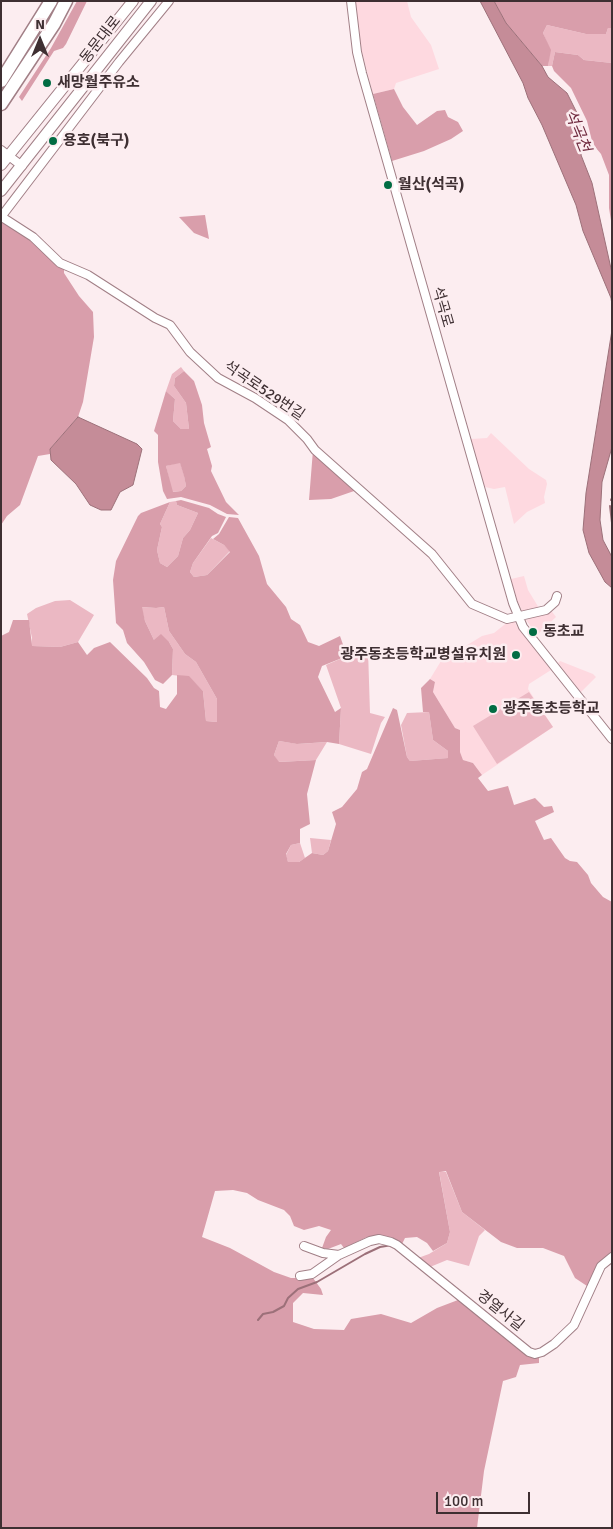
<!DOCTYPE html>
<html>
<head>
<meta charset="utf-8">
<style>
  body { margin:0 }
  #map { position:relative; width:613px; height:1529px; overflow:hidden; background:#fcedf0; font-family:Signika,sans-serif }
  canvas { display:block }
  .frame { position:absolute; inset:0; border:2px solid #3e2f32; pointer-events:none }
  .north { position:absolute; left:15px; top:15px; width:50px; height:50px; -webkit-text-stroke:4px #fcedf0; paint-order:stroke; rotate:0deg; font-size:14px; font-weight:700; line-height:20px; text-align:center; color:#3e2f32 }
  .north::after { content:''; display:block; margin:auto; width:18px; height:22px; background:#3e2f32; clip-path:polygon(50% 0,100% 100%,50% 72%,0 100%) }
  .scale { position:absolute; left:436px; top:1492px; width:94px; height:22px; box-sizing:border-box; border:2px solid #3e2f32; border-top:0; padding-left:6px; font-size:15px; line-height:18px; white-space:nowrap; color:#3e2f32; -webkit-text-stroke:4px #fcedf0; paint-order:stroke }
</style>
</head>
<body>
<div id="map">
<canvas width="613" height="1529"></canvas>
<div class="frame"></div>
<div class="north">N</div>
<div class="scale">100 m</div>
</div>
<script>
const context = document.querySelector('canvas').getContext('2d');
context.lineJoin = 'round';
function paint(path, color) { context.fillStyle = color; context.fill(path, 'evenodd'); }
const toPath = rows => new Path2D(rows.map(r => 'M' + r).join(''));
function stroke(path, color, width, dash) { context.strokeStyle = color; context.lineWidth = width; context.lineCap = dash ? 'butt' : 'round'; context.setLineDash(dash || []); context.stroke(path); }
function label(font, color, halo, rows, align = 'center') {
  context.font = font + ' Signika,"Noto Sans KR",sans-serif'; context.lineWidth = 5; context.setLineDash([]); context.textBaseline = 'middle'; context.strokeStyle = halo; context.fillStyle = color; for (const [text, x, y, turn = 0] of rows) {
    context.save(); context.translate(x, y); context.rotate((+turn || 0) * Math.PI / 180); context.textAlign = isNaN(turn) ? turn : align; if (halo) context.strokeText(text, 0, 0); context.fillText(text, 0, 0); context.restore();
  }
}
paint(toPath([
  [355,1,407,1,411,17,431,45,439,69,396,83,394,89,373,94,361,48],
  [491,433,529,469,546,480,547,484,544,497,545,503,527,512,514,524,505,487,494,489,485,487,471,439,487,438],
  [524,576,528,590,539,608,523,613,515,595,511,579],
  [550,609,556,617,537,635,526,620],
  [514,620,517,627,551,670,529,684,528,689,553,727,482,775,473,763,463,760,460,752,460,730,455,728,433,692,435,682,430,679,441,661,482,636,494,633,509,621],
  [560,661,593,674,596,677,581,692,558,663]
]), '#fed9e0');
paint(toPath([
  [547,25,586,34,606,34,608,28,612,28,612,63,584,60,578,55,555,52,552,66,548,66,550,50,543,33],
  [181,367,184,371,175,378,174,386,186,403,189,429,181,429,173,421,175,399,166,391,172,374],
  [180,462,184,475,186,486,181,491,172,492,166,466],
  [176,501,177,505,198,513,190,530,183,538,178,556,167,567,160,563,157,550,162,527,160,524,170,502],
  [211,538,224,545,230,551,207,575,194,577,190,572,193,563],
  [70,600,94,615,78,642,60,647,31,646,32,638,27,614,36,608,55,601],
  [141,607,156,608,164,607,169,631,185,654,196,662,217,699,217,722,206,721,203,691,189,677,172,675,173,649,169,642,154,640,145,621],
  [368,650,370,713,385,717,381,723,371,754,339,744,341,708,326,665,347,656],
  [529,692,553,727,497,764,473,726],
  [429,712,433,740,448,751,449,758,410,761,407,757,401,725,407,713],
  [279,741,298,744,327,742,316,760,278,762,274,755],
  [310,838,331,840,328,851,323,855,312,853],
  [300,843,305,858,299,862,288,862,286,855,291,845],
  [439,1171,446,1172,462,1212,485,1230,479,1236,469,1266,447,1260,430,1267,418,1258,429,1254,447,1243,450,1232]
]), '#ebb8c3');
paint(toPath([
  [77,1,87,1,66,44,63,48,54,51,22,101,19,97,51,48],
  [494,1,612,1,612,28,608,28,606,34,586,34,547,25,543,33,551,50,548,66,542,66,506,23],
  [555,52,578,55,584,60,612,63,612,227,609,208,609,175,601,154,596,148,592,141,587,121,571,88,554,71,552,66],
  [394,89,403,107,417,125,437,111,445,110,448,117,458,122,463,131,451,139,424,151,392,161,373,94],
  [205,215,209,239,194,233,179,217],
  [1,220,17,228,64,267,64,273,79,296,93,312,94,337,83,402,78,417,50,449,50,454,38,456,20,505,7,516,1,525],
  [184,371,194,381,202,405,204,423,211,447,207,449,212,466,211,471,226,502,239,515,227,514,210,505,181,497,167,499,163,491,158,462,158,435,154,431,166,391,175,399,173,421,181,429,189,429,186,403,174,386,175,378],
  [180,463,184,476,186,486,181,491,173,492,166,466],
  [313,450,357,490,331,499,309,500],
  [181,500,209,508,218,514,226,517,218,533,212,536,193,563,190,572,194,577,207,575,230,552,224,545,213,539,219,534,229,517,238,518,259,556,267,584,286,607,291,619,300,625,308,642,319,646,340,636,347,656,322,666,318,677,335,712,341,708,339,744,327,742,297,744,279,741,274,755,279,762,316,760,307,794,310,824,300,829,300,843,291,845,286,854,288,862,299,862,312,853,323,855,328,851,336,824,332,812,342,807,357,789,362,772,367,769,393,708,397,710,407,757,410,761,448,758,448,751,433,740,429,712,423,712,421,688,430,679,435,682,433,692,455,728,460,730,460,752,463,760,473,763,482,775,478,778,488,791,508,786,514,805,535,798,544,807,552,806,554,812,535,821,544,840,551,838,565,858,570,861,577,862,588,875,591,883,603,897,612,902,612,1252,599,1264,587,1286,575,1278,564,1256,543,1248,517,1248,501,1242,462,1212,446,1171,439,1172,450,1232,447,1243,433,1251,427,1243,417,1237,405,1238,402,1244,380,1237,367,1237,344,1248,341,1244,328,1249,322,1248,326,1237,331,1230,319,1226,304,1230,294,1226,290,1216,284,1210,258,1200,247,1193,233,1190,215,1191,202,1237,230,1248,274,1272,291,1278,313,1278,321,1289,323,1295,303,1293,293,1303,293,1322,314,1329,344,1330,351,1319,381,1314,411,1323,437,1308,458,1300,524,1353,539,1358,539,1363,520,1365,516,1377,503,1381,484,1471,477,1528,1,1528,1,636,9,632,13,620,29,620,32,646,60,647,78,642,87,655,94,648,110,642,147,678,154,688,159,691,160,707,166,709,177,694,177,675,189,676,203,691,206,721,217,722,217,699,196,662,185,654,169,631,164,607,156,608,142,607,145,621,154,640,161,634,169,642,173,649,172,675,163,684,155,680,144,662,127,643,123,630,116,623,113,580,116,561,138,516,141,513,170,502,160,524,162,527,157,550,160,563,167,567,178,556,183,538,190,530,198,513,177,505,176,501]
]), '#d99eab');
const water = toPath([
  [480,1,494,1,506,23,542,66,548,77,567,93,582,123,583,136,581,155,592,183,612,273,612,305,611,298,583,231,576,205,542,125,528,98,523,83,480,1],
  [612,330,612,447,602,482,600,520,603,540,612,557,612,588,605,582,589,553,583,530,586,493,612,330],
  [78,417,137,444,142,449,133,485,120,492,111,510,101,510,90,505,76,484,51,460,50,449,78,417]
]);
paint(water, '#c58c98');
stroke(water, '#9c7079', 1);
stroke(toPath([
  [611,500,612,498],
  [610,506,612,523],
  [258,1320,263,1314,273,1312,284,1306,288,1298,298,1289,317,1282,365,1254,380,1247,392,1245]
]), '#9c7079', 2);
const minor = toPath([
  [351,1,357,52,362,73,513,603,523,627,612,739],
  [1,150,22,166],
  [1,217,119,62,169,1],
  [2,217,33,237,60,263,88,275,155,318,170,325,190,352,218,378,255,398,288,420,307,439,315,450,432,554,472,604,507,619,546,610,555,602,557,596],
  [304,1246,323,1253,339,1255],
  [300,1276,312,1274,339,1255,370,1241,379,1239,391,1242,397,1245,529,1352,535,1354,542,1352,554,1344,574,1325,601,1266,612,1257]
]);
const major = toPath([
  [1,165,133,1],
  [1,191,151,1]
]);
const highway = toPath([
  [1,81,51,1],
  [1,104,54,24,66,1]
]);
stroke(minor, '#a17f86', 10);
stroke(major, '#a17f86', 12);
stroke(highway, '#a17f86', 15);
stroke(minor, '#fff', 8);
stroke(major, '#fff', 10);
stroke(highway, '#fff', 12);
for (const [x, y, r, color] of [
  [47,83,5,"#016c43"],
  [53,141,5,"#016c43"],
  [388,185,5,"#016c43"],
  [533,632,5,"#016c43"],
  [516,655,5,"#016c43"],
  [493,709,5,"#016c43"]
]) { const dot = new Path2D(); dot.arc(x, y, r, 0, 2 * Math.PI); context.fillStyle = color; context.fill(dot); stroke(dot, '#fcedf0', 2); }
label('15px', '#3e2f32', '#fcedf0', [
  ["동문대로",101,40,-52],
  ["석곡로",442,307,74],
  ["석곡로529번길",264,391,34],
  ["경열사길",500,1311,39]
]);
label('bold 15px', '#3e2f32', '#fcedf0', [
  ["새망월주유소",57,83],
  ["용호(북구)",63,141],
  ["월산(석곡)",398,185],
  ["동초교",543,632],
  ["광주동초등학교병설유치원",506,655,"right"],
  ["광주동초등학교",503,709]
], 'left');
label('italic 16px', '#6d273c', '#fcedf0', [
  ["석곡천",577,131,68]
]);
</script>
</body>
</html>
